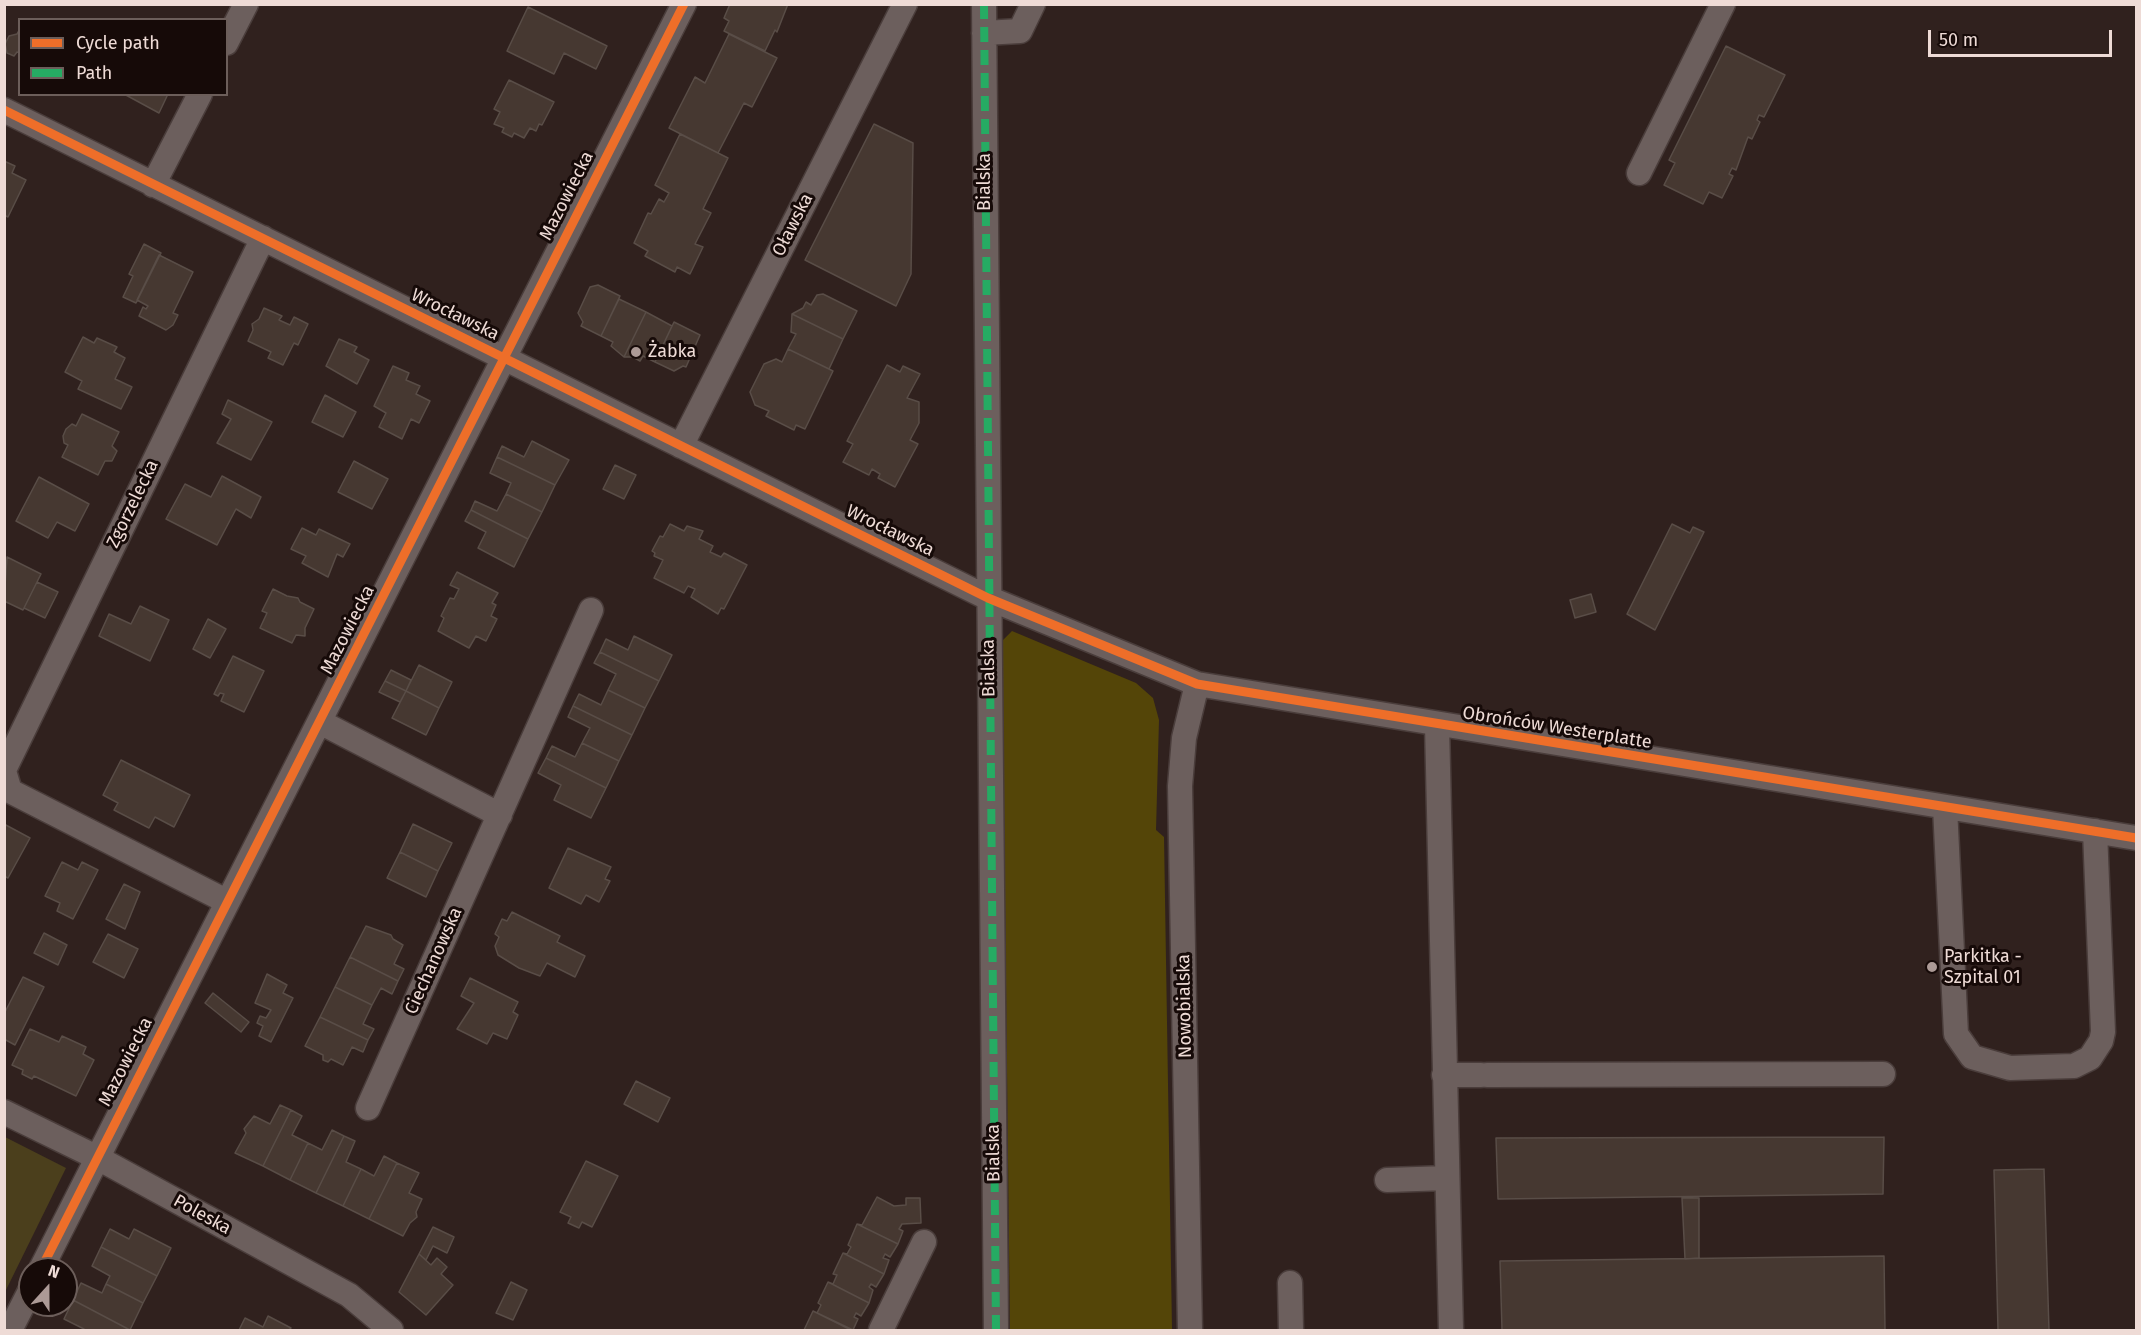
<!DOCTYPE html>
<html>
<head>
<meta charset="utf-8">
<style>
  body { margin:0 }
  #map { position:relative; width:2141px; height:1335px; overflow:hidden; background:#30211e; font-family:"Fira Sans",sans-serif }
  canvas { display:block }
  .frame { position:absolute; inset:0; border:6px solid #eedbd6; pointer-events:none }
  .legend { position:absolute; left:18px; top:18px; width:210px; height:78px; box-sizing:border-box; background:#160a08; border:2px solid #6c5e5a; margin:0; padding:8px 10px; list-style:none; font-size:18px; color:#eedbd6 }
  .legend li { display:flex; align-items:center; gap:12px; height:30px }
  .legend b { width:30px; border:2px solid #6c5e5a }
  .north { position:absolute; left:18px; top:1257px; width:60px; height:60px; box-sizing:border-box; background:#160a08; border:2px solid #6c5e5a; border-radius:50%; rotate:21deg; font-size:16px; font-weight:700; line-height:24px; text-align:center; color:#eedbd6 }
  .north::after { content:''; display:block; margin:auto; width:21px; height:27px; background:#ac9a96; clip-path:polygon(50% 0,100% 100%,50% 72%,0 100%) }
  .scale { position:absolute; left:1928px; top:30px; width:184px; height:27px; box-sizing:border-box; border:3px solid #eedbd6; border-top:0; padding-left:8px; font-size:18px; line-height:21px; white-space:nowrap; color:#eedbd6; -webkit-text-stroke:4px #160a08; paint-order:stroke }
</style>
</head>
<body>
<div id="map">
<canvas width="2141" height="1335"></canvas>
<div class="frame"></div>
<ul class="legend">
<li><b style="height:8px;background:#ee6e29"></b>Cycle path</li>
<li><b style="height:8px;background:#26ab63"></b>Path</li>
</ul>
<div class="north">N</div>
<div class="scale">50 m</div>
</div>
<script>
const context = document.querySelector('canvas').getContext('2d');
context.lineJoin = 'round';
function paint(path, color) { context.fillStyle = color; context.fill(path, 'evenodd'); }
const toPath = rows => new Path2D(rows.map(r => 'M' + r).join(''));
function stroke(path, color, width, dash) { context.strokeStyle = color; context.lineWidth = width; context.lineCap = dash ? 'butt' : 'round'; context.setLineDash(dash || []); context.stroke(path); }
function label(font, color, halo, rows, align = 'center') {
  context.font = font + ' "Fira Sans",sans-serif'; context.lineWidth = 6; context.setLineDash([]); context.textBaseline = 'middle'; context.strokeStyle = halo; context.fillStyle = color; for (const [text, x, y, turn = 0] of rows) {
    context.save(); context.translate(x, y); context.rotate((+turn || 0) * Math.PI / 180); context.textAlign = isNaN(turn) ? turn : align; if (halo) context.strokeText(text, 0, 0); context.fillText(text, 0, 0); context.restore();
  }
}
paint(toPath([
  [5,1137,66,1168,5,1292]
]), '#4b3f1c');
paint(toPath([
  [1012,631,1136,683,1153,698,1159,720,1156,830,1164,837,1172,1330,1010,1330,1002,641]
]), '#544508');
const building = toPath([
  [730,4,788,4,777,32,775,30,765,51,724,31,729,21,724,18,730,4],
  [528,7,607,46,596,69,564,53,554,74,507,51,528,7],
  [20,29,20,53,17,52,14,56,7,53,5,44,9,36,17,34,20,29],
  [729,34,777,58,752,107,744,103,718,153,669,128,695,77,705,83,729,34],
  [1726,46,1785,75,1764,117,1759,115,1757,120,1760,122,1752,139,1748,137,1736,170,1732,168,1729,174,1733,176,1722,198,1709,192,1703,204,1664,185,1675,163,1669,160,1726,46],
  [509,80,554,102,542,125,539,124,536,131,530,128,524,138,514,133,512,137,502,132,504,128,494,124,500,112,494,109,509,80],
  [124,94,168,94,159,113,124,94],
  [874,124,913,143,911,274,896,306,805,260,874,124],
  [680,134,728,158,703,209,711,213,695,244,703,247,690,274,677,267,675,272,645,256,648,251,634,243,648,213,651,214,659,199,664,202,669,193,655,185,680,134],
  [4,161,15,166,12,173,26,180,8,217,4,215,4,161],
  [144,244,161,253,136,303,123,297,133,276,129,274,144,244],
  [159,255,193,272,173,313,178,315,173,325,166,330,139,316,143,307,146,309,148,306,137,300,159,255],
  [598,285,620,296,601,336,581,326,583,322,578,313,590,287,598,285],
  [823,294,857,311,843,339,792,314,803,308,806,302,811,305,817,295,823,294],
  [619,299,646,312,624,357,611,346,613,342,601,336,619,299],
  [264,308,282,316,279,320,290,325,294,317,308,324,298,345,294,343,283,365,268,358,271,352,248,341,253,330,252,324,259,319,264,308],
  [646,312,672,326,655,362,643,356,640,361,633,357,624,357,646,312],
  [792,314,843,339,829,369,788,349,796,334,791,332,792,314],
  [674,322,700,335,686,367,683,366,674,371,655,362,674,322],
  [83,337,94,343,97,338,117,347,114,352,125,358,115,379,132,387,121,409,78,389,82,381,65,372,83,337],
  [339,339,357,347,354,352,369,360,357,384,326,366,339,339],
  [788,349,833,371,805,429,796,425,794,430,766,416,769,411,755,405,750,392,764,364,776,359,782,362,788,349],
  [887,365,900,372,903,366,920,374,907,398,919,402,919,423,910,440,918,444,895,487,878,478,880,474,872,469,869,475,843,462,853,444,847,441,887,365],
  [393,366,409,373,406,380,420,386,416,394,430,401,419,423,411,419,402,439,379,427,386,413,374,406,393,366],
  [325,395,356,412,343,437,312,422,325,395],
  [228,400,272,422,251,460,217,443,231,419,222,414,228,400],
  [82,414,119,432,112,446,117,451,112,461,105,461,98,475,62,457,68,445,64,443,63,436,66,429,72,424,76,426,82,414],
  [532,441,569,460,555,485,497,457,502,446,524,457,532,441],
  [497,457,555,485,542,512,506,494,511,483,490,473,497,457],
  [354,461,388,479,372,509,338,492,354,461],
  [615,465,636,475,624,499,603,489,615,465],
  [222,476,261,497,251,518,236,509,217,545,166,519,185,484,211,497,222,476],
  [39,477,89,504,75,531,57,522,48,538,16,521,39,477],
  [506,494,542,512,528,539,471,510,475,501,497,511,506,494],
  [471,510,528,539,514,567,478,548,486,532,465,521,471,510],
  [670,524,684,531,687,526,703,531,699,539,713,546,710,552,721,557,724,553,747,565,724,609,721,608,718,614,691,597,695,589,688,586,684,593,654,578,663,560,654,556,655,553,652,551,660,536,663,537,670,524],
  [1672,524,1690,533,1693,527,1704,532,1655,630,1627,614,1672,524],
  [302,528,316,535,319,529,350,544,343,557,337,554,328,577,302,563,306,556,291,549,302,528],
  [7,557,41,574,23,610,4,601,7,557],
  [457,572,498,593,492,603,496,605,491,616,497,619,486,641,476,636,469,648,438,631,444,618,441,616,450,598,454,599,459,589,450,585,457,572],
  [37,582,58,592,45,618,24,608,37,582],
  [273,589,287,596,298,598,300,602,314,609,305,628,305,636,296,635,292,643,260,628,267,613,262,611,273,589],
  [1591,594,1596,612,1575,618,1570,600,1591,594],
  [140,606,169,620,150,661,99,636,109,614,131,624,140,606],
  [208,619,226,629,210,658,193,649,208,619],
  [634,636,672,655,659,681,600,652,606,639,628,650,634,636],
  [600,652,659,681,645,708,608,690,616,674,594,663,600,652],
  [233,656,264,671,244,712,221,701,224,694,220,693,218,696,214,694,233,656],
  [419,665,452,682,439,708,406,691,419,665],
  [391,670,411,680,406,691,385,681,391,670],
  [385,681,406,691,400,702,379,692,385,681],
  [608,690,645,708,632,735,573,706,579,694,601,705,608,690],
  [406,691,439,708,426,735,392,718,406,691],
  [573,706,632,735,619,761,582,743,590,728,568,717,573,706],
  [582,743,619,761,606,788,546,758,552,746,575,757,582,743],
  [546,758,606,788,591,818,554,800,561,785,538,773,546,758],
  [121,760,190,795,174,827,155,817,149,828,114,810,118,803,103,795,121,760],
  [4,824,30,838,8,878,4,876,4,824],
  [413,824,452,843,438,871,400,852,413,824],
  [568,848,611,867,605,879,610,881,599,902,586,895,581,904,549,888,568,848],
  [400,852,438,871,426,897,387,878,400,852],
  [62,862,78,870,82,862,98,870,73,919,57,911,60,903,45,896,62,862],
  [124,884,140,892,125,929,106,919,124,884],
  [512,912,560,936,557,942,585,956,575,977,547,963,540,976,519,968,498,955,495,946,499,937,495,934,502,919,507,921,512,912],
  [366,926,391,935,393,939,403,945,394,964,404,969,398,981,350,957,366,926],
  [44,933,67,945,58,965,34,953,44,933],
  [108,934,138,949,124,978,93,962,108,934],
  [350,957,398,981,392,994,381,988,372,1005,335,987,350,957],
  [267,974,287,985,283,993,293,998,271,1042,259,1036,263,1026,257,1023,260,1016,266,1018,271,1010,255,1003,267,974],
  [23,977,44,987,15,1045,4,1039,4,1014,23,977],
  [470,978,518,1002,513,1012,518,1015,507,1039,493,1033,487,1044,457,1029,474,1003,461,996,470,978],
  [335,987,372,1005,363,1024,374,1029,368,1040,320,1017,335,987],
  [213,993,249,1022,241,1032,205,1003,213,993],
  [320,1017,368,1040,363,1052,352,1047,343,1065,331,1059,328,1062,323,1060,323,1055,305,1046,320,1017],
  [30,1029,59,1042,62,1036,86,1047,83,1054,94,1060,76,1096,34,1076,32,1079,22,1074,23,1070,12,1065,30,1029],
  [636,1081,670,1098,658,1122,624,1104,636,1081],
  [280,1105,291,1110,263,1166,235,1153,246,1133,244,1129,254,1116,270,1124,280,1105],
  [291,1110,302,1116,292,1135,308,1143,290,1180,263,1166,291,1110],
  [332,1130,344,1136,316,1193,290,1180,308,1143,322,1150,332,1130],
  [344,1136,355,1141,346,1162,361,1169,343,1206,316,1193,344,1136],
  [1884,1137,1883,1194,1498,1199,1496,1138,1884,1137],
  [384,1156,397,1163,369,1219,343,1206,361,1169,374,1176,384,1156],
  [586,1161,618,1176,592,1227,582,1222,579,1228,568,1223,571,1217,560,1212,586,1161],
  [397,1163,419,1173,409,1193,422,1199,416,1212,417,1217,410,1223,403,1236,369,1219,397,1163],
  [2044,1169,2049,1330,1998,1330,1994,1170,2044,1169],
  [877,1197,894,1206,906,1205,906,1198,920,1198,921,1223,902,1224,899,1229,903,1231,898,1244,857,1224,862,1225,877,1197],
  [1682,1198,1699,1198,1699,1258,1685,1259,1682,1198],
  [857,1224,898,1244,890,1257,885,1254,883,1258,889,1260,884,1274,843,1253,847,1254,851,1247,848,1245,857,1224],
  [433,1227,454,1237,447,1253,433,1246,426,1260,419,1254,433,1227],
  [110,1229,129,1239,134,1229,171,1248,157,1276,101,1247,110,1229],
  [101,1247,157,1276,143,1303,106,1284,110,1276,92,1266,101,1247],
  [843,1253,884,1274,876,1287,871,1284,869,1287,873,1290,869,1303,828,1282,833,1284,837,1275,833,1274,843,1253],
  [419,1254,431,1265,437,1258,447,1267,441,1274,453,1285,426,1315,399,1292,419,1254],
  [1884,1256,1885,1330,1502,1330,1500,1261,1884,1256],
  [511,1282,527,1290,513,1320,496,1313,511,1282],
  [828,1282,869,1303,861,1316,856,1313,854,1317,858,1319,853,1330,813,1311,817,1313,821,1305,818,1303,828,1282],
  [81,1283,102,1293,106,1284,143,1303,130,1330,73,1300,81,1283],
  [73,1300,130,1330,83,1330,84,1329,64,1319,73,1300],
  [813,1311,851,1330,804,1330,813,1311],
  [268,1316,291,1328,289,1330,239,1330,245,1318,263,1327,268,1316]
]);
paint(building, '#463831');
stroke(building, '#594d47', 1.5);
const minor = toPath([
  [984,4,996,1330],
  [984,33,1020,31,1033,4],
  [226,43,246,4],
  [4,110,988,598,1197,684,2136,838],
  [1639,173,1723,4],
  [153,185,200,94],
  [681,446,905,4],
  [320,722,500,815],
  [1437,725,1451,1330],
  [4,770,263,238],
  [4,771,10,791,226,901],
  [1945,807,1956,1034,1972,1057,2010,1068,2074,1066,2090,1058,2101,1041,2103,1032,2095,831],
  [1444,1075,1481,1075],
  [1487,1075,1883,1074],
  [368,1108,591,610],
  [4,1112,96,1157,349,1295,391,1330],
  [1387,1180,1447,1178],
  [41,1269,684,4],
  [1290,1283,1291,1330],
  [10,1330,30,1291],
  [881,1330,924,1242],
  [1190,1330,1180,786,1184,738,1197,684]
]);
stroke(minor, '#4a3d3b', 27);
stroke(minor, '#6c5f5d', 24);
stroke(toPath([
  [984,4,996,1330]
]), '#26ab63', 8, [15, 8]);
stroke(toPath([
  [4,110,988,598,1197,684,2136,838],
  [41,1269,684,4]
]), '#ee6e29', 9);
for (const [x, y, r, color] of [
  [636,352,6,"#ac9a96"],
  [1932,967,6,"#ac9a96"]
]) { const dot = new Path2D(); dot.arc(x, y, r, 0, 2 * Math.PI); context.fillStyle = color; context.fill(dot); stroke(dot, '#160a08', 2); }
label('18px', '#eedbd6', '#160a08', [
  ["Bialska",985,182,-90],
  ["Mazowiecka",567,196,-63],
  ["Oławska",793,225,-63],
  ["Wrocławska",455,315,26],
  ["Zgorzelecka",133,504,-64],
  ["Wrocławska",890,531,26],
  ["Mazowiecka",348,630,-63],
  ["Bialska",989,668,-91],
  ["Obrońców Westerplatte",1557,728,9],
  ["Ciechanowska",434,961,-66],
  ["Nowobialska",1185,1006,-91],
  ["Mazowiecka",126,1062,-63],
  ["Bialska",994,1153,-91],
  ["Poleska",202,1215,29]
]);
label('18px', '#eedbd6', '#160a08', [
  ["Żabka",648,352],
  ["Parkitka -",1944,957],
  ["Szpital 01",1944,978]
], 'left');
</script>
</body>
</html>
